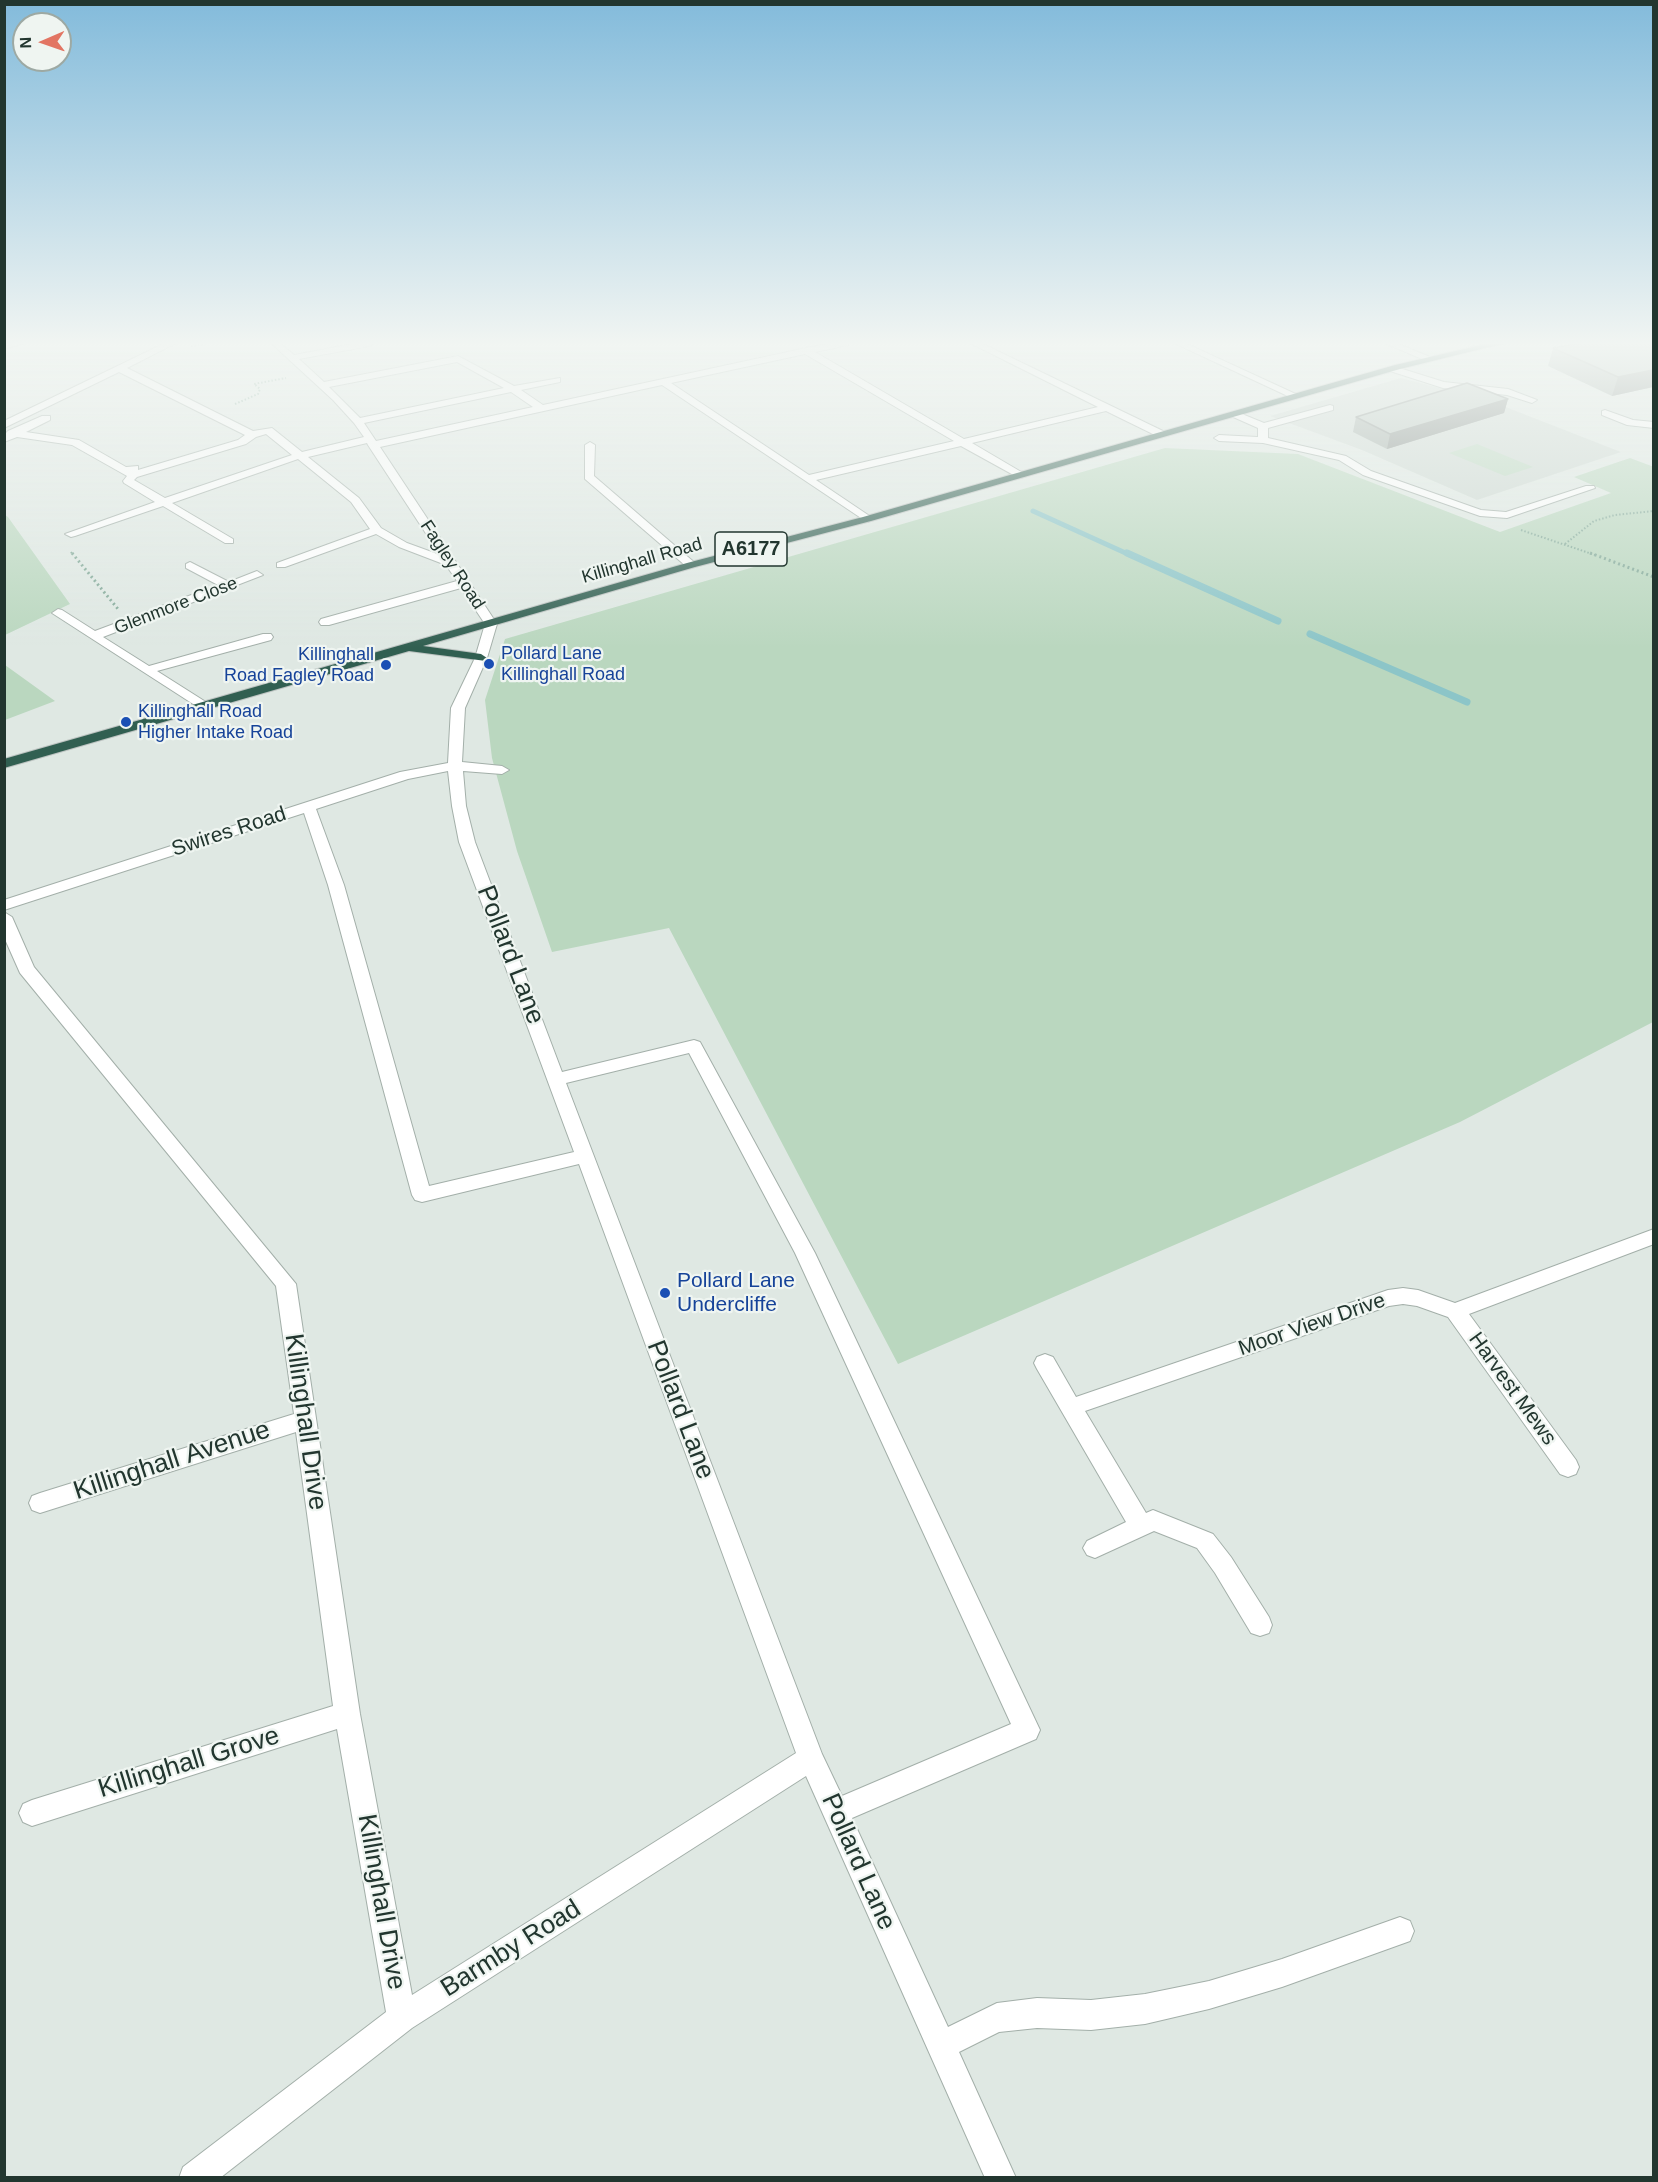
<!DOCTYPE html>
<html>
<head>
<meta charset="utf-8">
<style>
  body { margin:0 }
  #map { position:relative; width:1658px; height:2182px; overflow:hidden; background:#dfe8e3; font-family:Helvetica,sans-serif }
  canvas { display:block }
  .frame { position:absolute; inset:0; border:6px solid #22362f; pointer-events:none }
  .north { position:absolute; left:12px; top:12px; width:60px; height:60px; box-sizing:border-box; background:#eff5f1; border:2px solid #9da9a3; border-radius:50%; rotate:268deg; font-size:16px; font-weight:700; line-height:24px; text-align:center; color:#22362f }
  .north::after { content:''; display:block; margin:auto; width:21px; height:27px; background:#e27563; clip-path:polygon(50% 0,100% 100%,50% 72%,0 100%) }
</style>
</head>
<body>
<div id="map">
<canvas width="1658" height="2182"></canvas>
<div class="frame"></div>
<div class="north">N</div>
</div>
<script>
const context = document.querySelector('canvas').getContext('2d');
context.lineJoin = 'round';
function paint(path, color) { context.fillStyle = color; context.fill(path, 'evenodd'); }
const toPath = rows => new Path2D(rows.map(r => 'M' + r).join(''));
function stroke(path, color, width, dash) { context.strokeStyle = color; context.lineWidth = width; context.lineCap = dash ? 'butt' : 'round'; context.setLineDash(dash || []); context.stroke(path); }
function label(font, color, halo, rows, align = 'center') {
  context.font = font + ' Helvetica,sans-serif'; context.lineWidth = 4.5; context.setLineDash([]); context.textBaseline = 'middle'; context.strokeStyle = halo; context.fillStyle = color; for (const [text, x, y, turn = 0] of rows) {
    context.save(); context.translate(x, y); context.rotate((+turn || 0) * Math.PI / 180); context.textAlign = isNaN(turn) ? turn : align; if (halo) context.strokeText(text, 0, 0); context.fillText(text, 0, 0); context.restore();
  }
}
paint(toPath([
  [1401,378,1493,402,1621,452,1477,500,1362,450,1270,416]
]), '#cdd8d2');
paint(toPath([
  [1477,444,1533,467,1505,476,1449,453],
  [1165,448,1298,454,1500,532,1611,493,1574,477,1630,458,1654,467,1653,1022,1460,1122,898,1364,669,928,552,952,517,851,492,758,485,700,505,639],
  [5,515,8,517,70,604,5,635],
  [5,665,55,701,5,720]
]), '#bad7bf');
stroke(toPath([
  [1033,511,1130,555]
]), '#8cc5c8', 5);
stroke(toPath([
  [1127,553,1278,621],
  [1310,634,1467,702]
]), '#8cc5c8', 7);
const minor = toPath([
  [4,343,25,343,4,349,4,343],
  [165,343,176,343,127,368,253,431,272,428,302,452,364,437,354,423,333,400,271,343,280,343,294,355,358,343,374,343,370,346,299,359,324,382,458,356,514,386,560,378,560,382,521,390,543,405,806,348,834,343,849,343,848,345,815,352,964,439,1098,407,970,343,981,343,1165,432,1165,436,1157,436,1106,411,972,443,1023,473,1023,477,1019,478,961,446,816,480,871,517,873,519,867,522,662,385,380,447,497,624,487,658,465,708,462,762,502,766,509,770,502,774,463,771,466,806,475,842,562,1072,694,1040,700,1042,815,1253,1040,1730,1036,1739,852,1818,948,2027,997,2003,1037,1998,1091,2000,1145,1994,1209,1981,1282,1959,1400,1917,1410,1921,1414,1931,1410,1941,1282,1987,1209,2009,1145,2024,1091,2030,1037,2028,999,2032,959,2052,1016,2178,985,2178,806,1776,412,2028,220,2178,179,2178,183,2167,386,2012,337,1729,32,1826,23,1822,19,1813,23,1804,32,1800,333,1706,296,1432,40,1513,32,1510,29,1503,32,1496,40,1493,294,1414,276,1286,20,973,4,937,4,912,12,917,34,967,296,1284,360,1714,412,1995,796,1753,579,1164,422,1202,415,1200,412,1195,328,885,304,813,4,910,4,900,400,772,448,763,451,708,475,658,485,624,461,588,329,625,321,625,319,622,321,619,457,581,446,565,399,547,376,534,285,567,277,567,277,563,370,529,351,502,298,459,172,503,233,539,233,543,225,543,163,506,75,536,71,537,65,534,155,502,124,483,123,481,127,476,72,445,17,437,4,442,4,435,8,431,42,416,50,416,50,420,26,432,79,440,126,467,138,466,138,470,238,440,245,435,119,372,4,428,4,421,165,343],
  [805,354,954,441,809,475,671,383,805,354],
  [457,362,504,388,360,418,329,387,457,362],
  [511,392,533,407,376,441,364,423,511,392],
  [266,434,292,455,165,498,134,480,137,477,246,444,256,437,266,434],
  [367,443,368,445,440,555,407,543,381,528,359,498,308,457,367,443],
  [448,771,452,806,459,842,574,1152,429,1186,344,885,316,809,408,779,448,771],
  [689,1053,795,1253,1011,1724,842,1796,822,1754,566,1083,689,1053],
  [1174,343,1185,343,1300,396,1292,398,1174,343],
  [1384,343,1396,343,1435,359,1427,361,1384,343],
  [1393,366,1444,382,1508,389,1537,400,1532,403,1507,395,1443,388,1390,371,1388,369,1393,366],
  [1330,405,1333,406,1333,410,1268,428,1268,438,1346,456,1371,471,1481,510,1506,512,1586,486,1594,486,1595,488,1507,518,1480,516,1363,475,1339,460,1263,443,1219,441,1214,438,1219,435,1258,437,1258,428,1231,416,1231,412,1237,412,1264,423,1330,405],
  [1605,410,1633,420,1654,422,1654,428,1627,425,1602,415,1602,411,1605,410],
  [590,442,595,445,594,476,695,563,695,567,687,567,585,479,585,445,590,442],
  [190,562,229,582,257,571,263,575,103,637,149,666,263,634,271,634,273,637,271,640,157,671,209,704,211,707,209,710,204,711,52,613,58,609,62,610,95,631,218,585,186,568,186,564,190,562],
  [1654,1229,1654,1244,1469,1314,1576,1460,1579,1467,1576,1474,1568,1477,1560,1474,1448,1317,1417,1306,1403,1304,1389,1306,1085,1411,1146,1513,1153,1510,1213,1534,1231,1557,1269,1617,1272,1625,1269,1633,1260,1636,1251,1633,1215,1573,1197,1548,1154,1531,1095,1558,1087,1555,1083,1548,1087,1541,1126,1522,1037,1369,1034,1363,1037,1357,1045,1354,1053,1357,1076,1397,1388,1290,1403,1288,1418,1290,1455,1303,1654,1229]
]);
const highway = toPath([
  [1490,343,1505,343,1400,369,871,521,695,567,423,646,481,654,487,658,486,661,409,651,4,768,4,759,687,563,863,517,1395,365,1490,343]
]);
stroke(minor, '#a3afa9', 2);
stroke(highway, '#bdc3c1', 2);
stroke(toPath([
  [191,346,211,343],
  [235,404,258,394,260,389,254,384,286,378],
  [1521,530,1595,555],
  [1565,544,1594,521,1615,515,1654,511],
  [71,552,73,555]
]), '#83a999', 2, [1.5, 2]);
stroke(toPath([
  [72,553,118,609],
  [1590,553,1654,577]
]), '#83a999', 3, [2, 3]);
paint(minor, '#fff');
paint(highway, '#315f51');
paint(toPath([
  [1653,343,1653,387,1612,396,1548,366,1553,348],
  [1508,399,1504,413,1387,449,1353,432,1356,417]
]), '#9ca8a2');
paint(toPath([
  [1653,370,1653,387,1612,396,1618,377],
  [1508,399,1504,413,1387,449,1390,434]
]), '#7f8884');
const building = toPath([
  [1582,343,1653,343,1653,370,1618,377,1553,348,1582,343],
  [1467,383,1508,399,1390,434,1356,417,1467,383]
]);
paint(building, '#b5c3bc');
stroke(building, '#7f8884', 1.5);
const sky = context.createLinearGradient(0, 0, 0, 648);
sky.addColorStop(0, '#83bbdb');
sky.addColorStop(0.53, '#f1f5f2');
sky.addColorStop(1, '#f1f5f200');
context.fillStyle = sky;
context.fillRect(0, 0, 1658, 648);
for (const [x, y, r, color] of [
  [489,664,6,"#1a4fb4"],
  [386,665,6,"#1a4fb4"],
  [126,722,6,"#1a4fb4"],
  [665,1293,6,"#1a4fb4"]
]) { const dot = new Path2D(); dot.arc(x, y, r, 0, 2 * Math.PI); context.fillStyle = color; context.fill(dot); stroke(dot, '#eff5f1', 2); }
label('18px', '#22362f', '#eff5f1', [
  ["Killinghall Road",642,561,-16],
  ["Fagley Road",452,565,57],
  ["Glenmore Close",176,606,-21]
]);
label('18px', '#164399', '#eff5f1', [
  ["Pollard Lane",501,654],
  ["Killinghall Road",501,675],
  ["Killinghall",374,655,"right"],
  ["Road Fagley Road",374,676,"right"],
  ["Killinghall Road",138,712],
  ["Higher Intake Road",138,733]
], 'left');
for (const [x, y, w] of [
  [751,549,72]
]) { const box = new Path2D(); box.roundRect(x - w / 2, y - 17, w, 34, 4.5); context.fillStyle = '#eff5f1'; context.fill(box); stroke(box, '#22362f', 1.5); }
label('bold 20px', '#22362f', null, [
  ["A6177",751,549]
]);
label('21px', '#22362f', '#eff5f1', [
  ["Swires Road",229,832,-18],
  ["Moor View Drive",1312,1325,-19],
  ["Harvest Mews",1512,1389,54]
]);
label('21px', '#164399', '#eff5f1', [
  ["Pollard Lane",677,1281],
  ["Undercliffe",677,1305]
], 'left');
label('26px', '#22362f', '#eff5f1', [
  ["Pollard Lane",510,955,69],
  ["Pollard Lane",680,1410,69],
  ["Killinghall Drive",305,1422,82],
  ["Killinghall Avenue",172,1461,-18],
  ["Killinghall Grove",189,1763,-17],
  ["Pollard Lane",858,1862,66],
  ["Killinghall Drive",381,1902,80],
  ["Barmby Road",511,1949,-32]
]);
</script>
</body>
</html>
